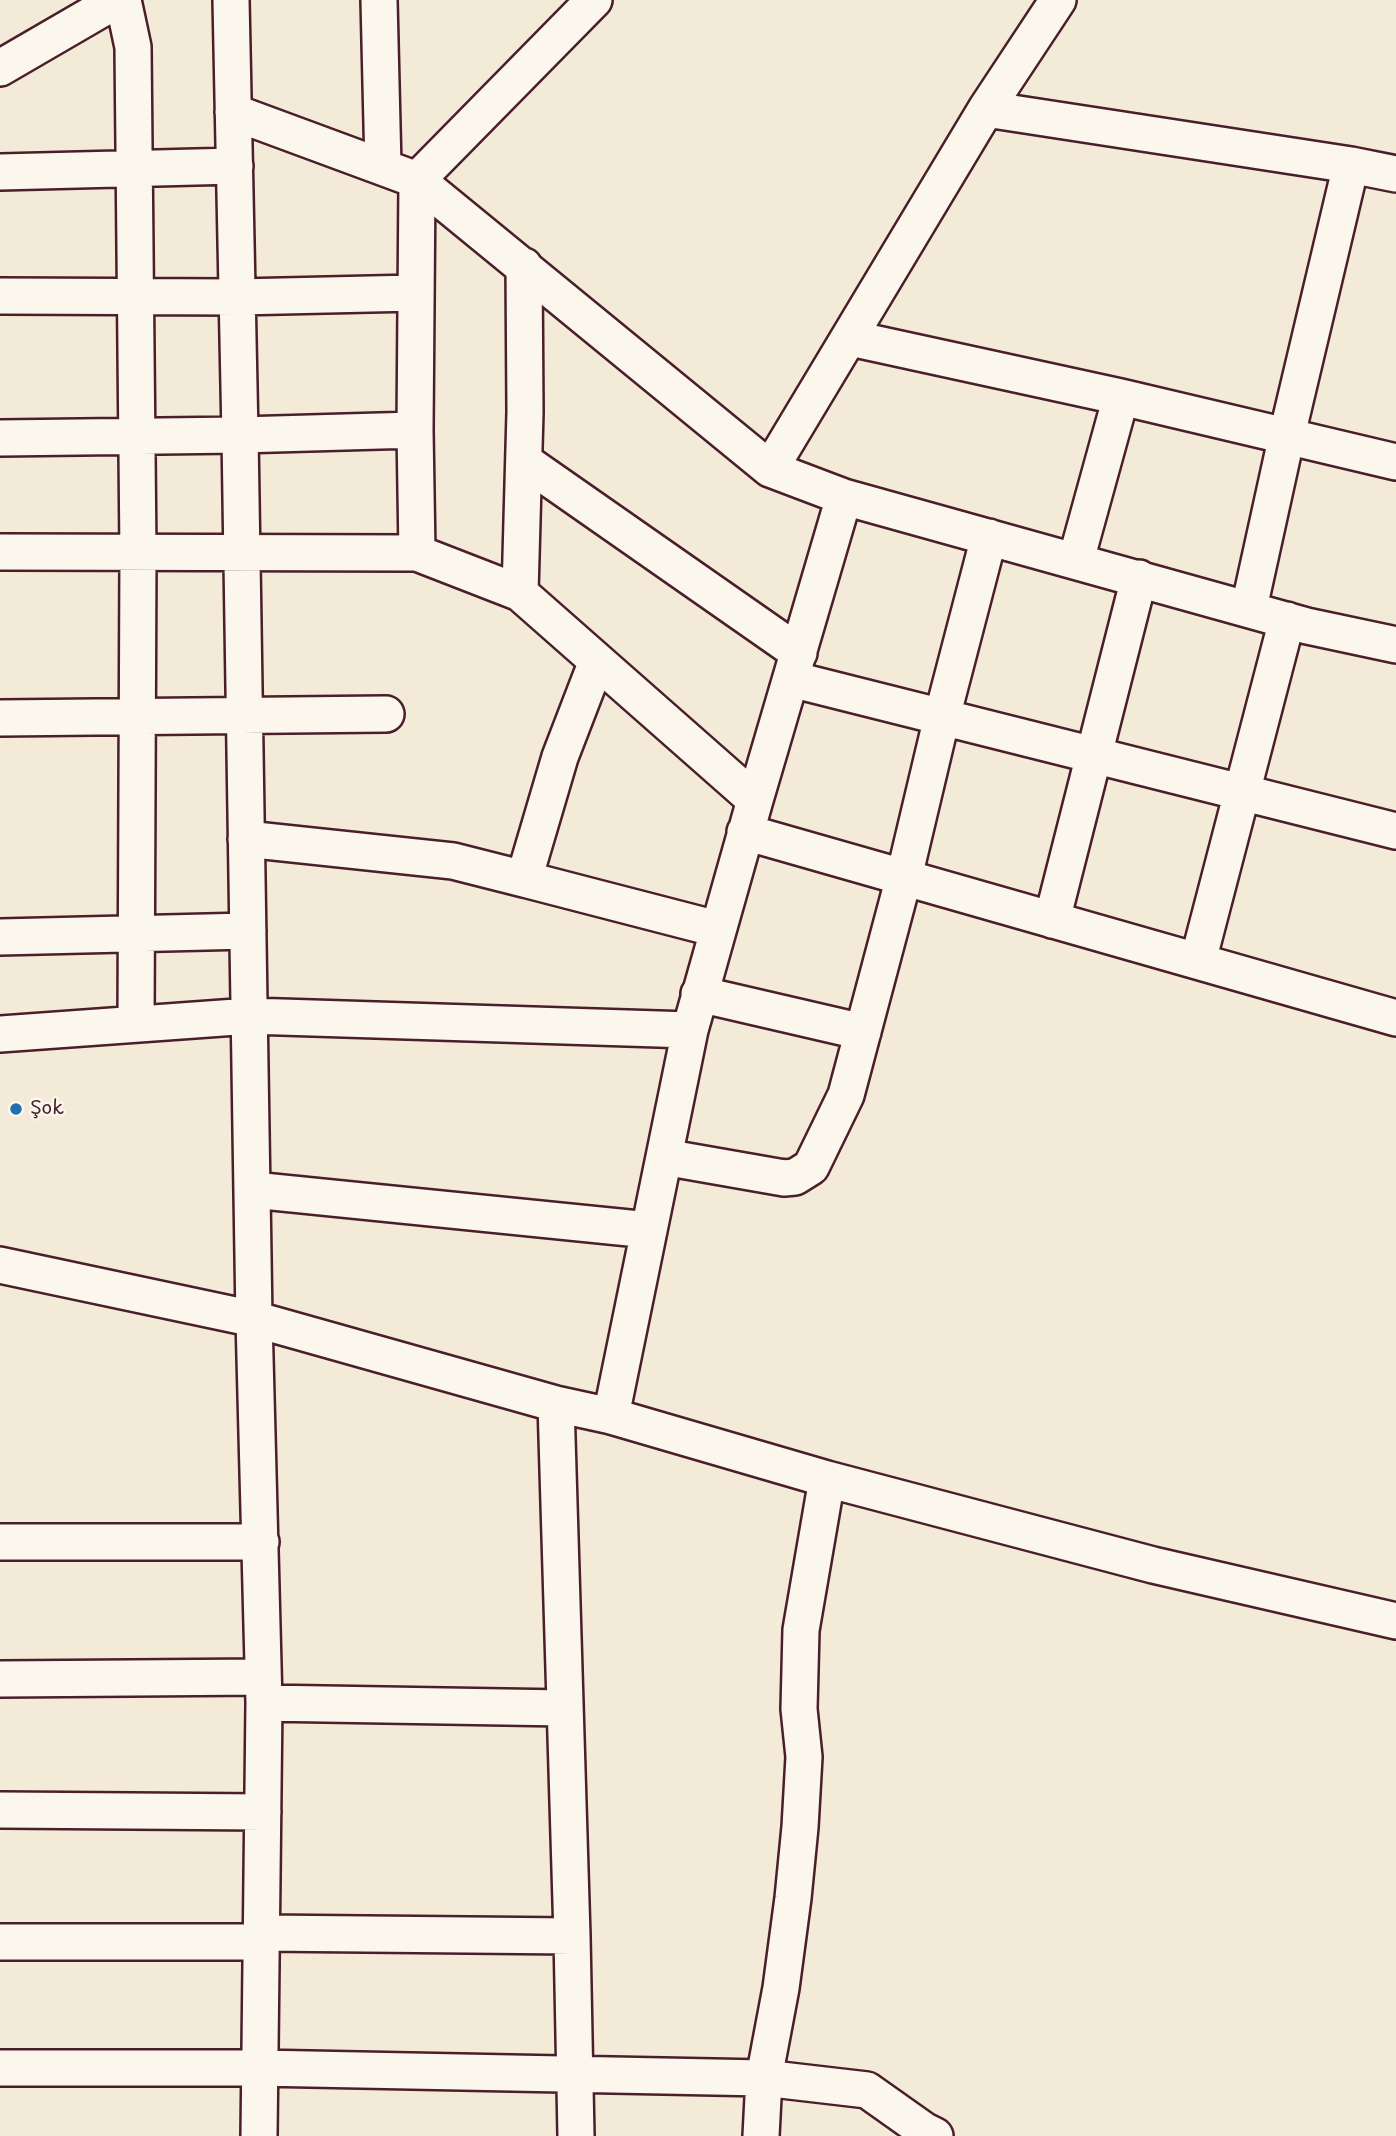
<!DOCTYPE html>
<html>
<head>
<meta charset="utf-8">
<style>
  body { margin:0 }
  canvas { display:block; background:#f4ead8 }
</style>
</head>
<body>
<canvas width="1396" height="2136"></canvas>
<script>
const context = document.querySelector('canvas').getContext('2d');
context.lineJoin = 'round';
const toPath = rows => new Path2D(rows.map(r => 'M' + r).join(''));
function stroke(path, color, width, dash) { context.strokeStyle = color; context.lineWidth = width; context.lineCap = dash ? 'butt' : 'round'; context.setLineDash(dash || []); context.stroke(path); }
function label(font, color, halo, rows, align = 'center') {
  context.font = font + ' "Playpen Sans",sans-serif'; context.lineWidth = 5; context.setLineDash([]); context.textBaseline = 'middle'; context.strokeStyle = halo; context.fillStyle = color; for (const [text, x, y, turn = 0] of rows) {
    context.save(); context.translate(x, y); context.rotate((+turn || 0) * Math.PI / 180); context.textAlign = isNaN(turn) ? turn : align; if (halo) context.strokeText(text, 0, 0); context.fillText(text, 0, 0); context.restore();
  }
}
const minor = toPath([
  [123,0,133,47,138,553,136,1023],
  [231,0,240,435,254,1319,264,1703,259,2136],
  [379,0,383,167],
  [0,68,117,0],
  [986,109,1351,165,1396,174],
  [233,112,417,180,770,469,844,497,1307,626,1396,645],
  [0,172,235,166],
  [0,296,238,297,415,293],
  [850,338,1121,397,1396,462],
  [0,438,240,435,415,430],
  [524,461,799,653],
  [770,469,986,109,1058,0],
  [0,552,417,553,520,593,755,800],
  [417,553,415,430,417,180,594,0],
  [1076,560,1121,397],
  [520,593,525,412,524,266],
  [1249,608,1287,435,1351,165],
  [791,679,1396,831],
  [0,718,386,714],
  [745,832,1396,1018],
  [246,839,453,861,524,879,560,757,597,661],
  [524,879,717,929],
  [1052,920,1139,578],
  [0,937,248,931],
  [1198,961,1287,620],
  [699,994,863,1032],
  [0,1034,250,1016,690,1030],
  [664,1157,784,1178,795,1177,811,1167,846,1095,904,877,942,717,989,537],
  [253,1190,649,1230],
  [0,1265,254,1319,556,1404,611,1416,827,1479,1153,1565,1396,1621],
  [556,1404,572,1936,576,2136],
  [611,1416,690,1030,755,800,844,497],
  [0,1542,261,1542],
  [0,1679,263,1677],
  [264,1703,565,1708],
  [0,1810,263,1812],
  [262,1933,572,1936],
  [0,1942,262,1942],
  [0,2068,259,2068,764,2078,867,2090,925,2131,935,2136],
  [761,2136,764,2078,781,1988,793,1898,800,1827,804,1757,799,1709,801,1630,827,1479]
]);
stroke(minor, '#4a1f2b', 40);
stroke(minor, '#fbf7ec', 35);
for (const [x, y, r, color] of [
  [16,1109,7,"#1f6fb2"]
]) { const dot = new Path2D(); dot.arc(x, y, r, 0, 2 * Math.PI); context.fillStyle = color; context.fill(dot); stroke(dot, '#fbf7ec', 2.5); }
label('19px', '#4a1f2b', '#fbf7ec', [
  ["Şok",30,1109]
], 'left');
</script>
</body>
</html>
